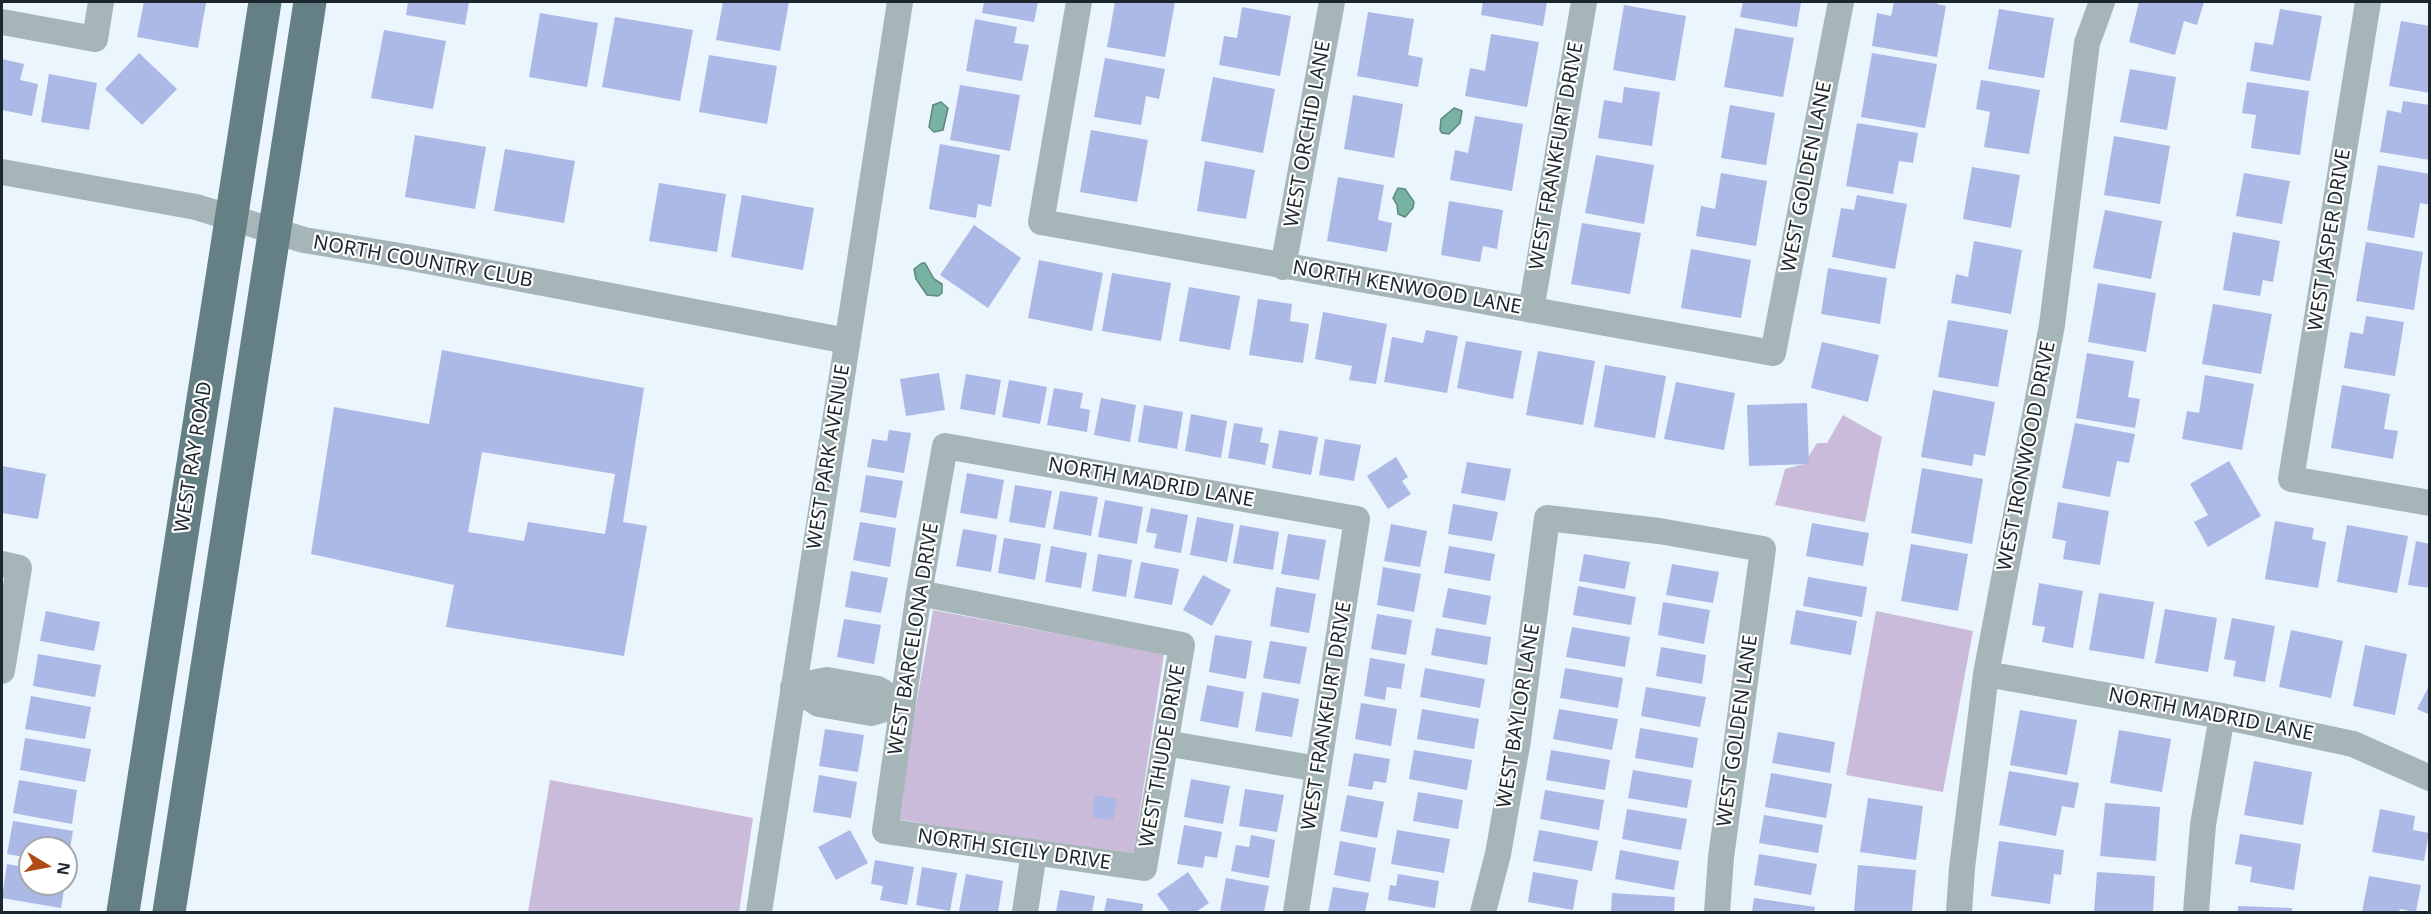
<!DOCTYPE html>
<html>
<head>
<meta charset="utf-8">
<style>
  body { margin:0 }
  #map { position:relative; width:2431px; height:914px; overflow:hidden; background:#ebf5fd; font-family:"Noto Sans",sans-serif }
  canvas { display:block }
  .frame { position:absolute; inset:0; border:3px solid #1c262d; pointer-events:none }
  .north { position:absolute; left:18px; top:836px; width:60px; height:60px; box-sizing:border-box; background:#fff; border:2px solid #a4a8ab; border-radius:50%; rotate:100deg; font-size:16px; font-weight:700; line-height:24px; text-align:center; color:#1c262d }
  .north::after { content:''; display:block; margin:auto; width:21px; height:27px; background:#af4b15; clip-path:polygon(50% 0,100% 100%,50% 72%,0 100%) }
</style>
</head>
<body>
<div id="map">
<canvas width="2431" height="914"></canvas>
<div class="frame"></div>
<div class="north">N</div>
</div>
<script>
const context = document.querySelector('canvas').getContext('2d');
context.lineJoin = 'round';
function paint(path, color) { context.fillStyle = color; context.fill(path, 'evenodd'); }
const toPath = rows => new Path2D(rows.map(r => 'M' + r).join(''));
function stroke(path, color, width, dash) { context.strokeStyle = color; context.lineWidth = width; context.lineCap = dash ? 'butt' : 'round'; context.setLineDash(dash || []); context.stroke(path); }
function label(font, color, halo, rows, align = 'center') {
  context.font = font + ' "Noto Sans",sans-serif'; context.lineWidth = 4.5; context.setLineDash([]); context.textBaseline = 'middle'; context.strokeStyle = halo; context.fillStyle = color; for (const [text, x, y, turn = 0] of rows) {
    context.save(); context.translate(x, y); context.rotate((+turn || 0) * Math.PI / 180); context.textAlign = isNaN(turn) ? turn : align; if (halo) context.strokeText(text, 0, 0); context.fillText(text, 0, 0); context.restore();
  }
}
paint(toPath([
  [1843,415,1882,437,1865,522,1775,505,1785,469,1804,464,1817,443,1827,443],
  [933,610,1164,654,1133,856,896,819],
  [1876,611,1973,631,1943,792,1846,775],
  [550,780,753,818,739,912,528,912]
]), '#cabbdb');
const water = toPath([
  [941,102,948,108,943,130,934,132,929,127,933,105,941,102],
  [1454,108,1462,111,1460,123,1449,134,1442,133,1440,130,1441,119,1454,108],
  [1398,188,1405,189,1414,202,1413,208,1405,217,1398,214,1397,205,1393,198,1398,188],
  [922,263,925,263,934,279,942,284,942,293,938,296,927,295,916,279,914,269,922,263]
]);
paint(water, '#77b2a2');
stroke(water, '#5c887f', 1.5);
paint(toPath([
  [144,2,206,3,198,48,137,37],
  [408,2,469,2,465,25,406,15],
  [723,2,789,2,780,51,716,40],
  [984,2,1038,2,1034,22,982,13],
  [1115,2,1175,2,1165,57,1107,47],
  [1483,2,1547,2,1543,26,1481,15],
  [1743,2,1801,2,1797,27,1740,17],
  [1894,2,1937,2,1937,4,1946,6,1937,57,1872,46,1877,13,1891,16],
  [2139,2,2204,2,2197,25,2184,21,2175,55,2129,42],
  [1624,5,1686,16,1675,81,1613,70],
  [1242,7,1291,16,1280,76,1219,65,1224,36,1237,38],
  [1999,9,2054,18,2044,78,1988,69],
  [2280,9,2322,16,2310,81,2250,71,2255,42,2273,45],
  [1368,12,1414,19,1408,55,1423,58,1418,87,1357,76],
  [540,13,598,23,587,87,529,77],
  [615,17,693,30,680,101,602,87],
  [975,19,1017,27,1014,43,1029,45,1022,81,966,71],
  [2401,21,2430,26,2430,93,2389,86],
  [1735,28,1794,38,1783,97,1724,87],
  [384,30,446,41,433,109,371,98],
  [1491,34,1539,42,1527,107,1465,96,1470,68,1485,71],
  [139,53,177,89,142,125,105,89],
  [1872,53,1937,64,1925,128,1861,117],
  [709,55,777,66,767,124,699,112],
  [1105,58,1165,69,1159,99,1146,96,1141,125,1094,117],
  [2,59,24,64,20,80,38,84,32,116,2,110],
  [2130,69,2176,77,2167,130,2120,122],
  [49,74,97,83,89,130,41,122],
  [1213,77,1275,89,1263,153,1201,141],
  [1981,80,2040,90,2029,154,1984,147,1990,112,1976,109],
  [2247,82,2309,91,2300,155,2251,148,2256,115,2242,113],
  [960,85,1020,95,1010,151,950,140],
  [1624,87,1660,92,1652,146,1598,138,1604,100,1622,103],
  [1353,95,1403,104,1394,158,1344,149],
  [2403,101,2430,105,2430,160,2380,152,2387,110,2401,113],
  [1730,105,1775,113,1766,165,1721,158],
  [1475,116,1523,124,1512,191,1450,180,1455,150,1468,153],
  [1857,123,1918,133,1913,163,1899,161,1893,194,1846,186],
  [1091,130,1148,140,1137,202,1080,192],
  [415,135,486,147,475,209,405,197],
  [2114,136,2170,146,2160,204,2104,195],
  [940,144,1000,155,991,207,978,204,976,218,929,209],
  [505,149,575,161,564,223,494,211],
  [1596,155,1654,165,1644,224,1585,213],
  [1205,161,1255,170,1246,219,1197,211],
  [2378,165,2430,174,2430,205,2420,203,2414,238,2367,230],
  [1972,167,2020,175,2011,228,1963,219],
  [1721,173,1767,181,1756,246,1696,236,1701,206,1715,209],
  [2244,173,2290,181,2282,224,2236,216],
  [1338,177,1384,185,1378,220,1392,223,1387,252,1327,241],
  [659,183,726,194,717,252,649,241],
  [742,195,814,208,803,270,731,257],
  [1857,195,1907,204,1895,269,1832,257,1841,208,1854,210],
  [1449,201,1503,210,1497,249,1483,246,1480,262,1441,255],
  [2105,210,2162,221,2151,279,2093,268],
  [1582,223,1641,233,1630,294,1571,284],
  [974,225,1021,258,988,308,940,275],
  [2233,232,2280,241,2273,282,2263,280,2260,296,2223,290],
  [1974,241,2022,250,2011,314,1951,303,1956,274,1968,277],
  [2366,242,2423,252,2414,310,2356,301],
  [1691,249,1751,260,1741,318,1681,308],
  [1039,260,1103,273,1092,331,1028,318],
  [1828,268,1887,278,1880,324,1821,314],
  [1112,273,1171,283,1161,341,1102,331],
  [2098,283,2156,293,2146,352,2088,342],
  [1189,287,1240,296,1230,350,1179,341],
  [1258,299,1292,304,1290,321,1309,324,1303,363,1249,355],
  [2213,304,2272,314,2261,374,2202,364],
  [1323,312,1387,324,1376,384,1349,380,1352,366,1315,359],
  [2366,316,2404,322,2395,376,2344,368,2350,332,2363,334],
  [1948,320,2008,330,1998,387,1938,377],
  [1426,330,1458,336,1447,393,1384,382,1392,337,1423,343],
  [1466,341,1522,351,1513,399,1457,388],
  [1822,342,1879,355,1868,402,1811,388],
  [442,350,644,388,623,522,647,526,624,656,446,627,454,585,311,554,334,407,429,424],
  [482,452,615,474,605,534,528,522,524,541,468,532],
  [1538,351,1595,361,1583,425,1526,415],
  [2087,353,2134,361,2128,397,2140,399,2135,428,2076,418],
  [1605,365,1666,376,1655,438,1594,427],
  [939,373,945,410,906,416,900,379],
  [966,374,1001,380,995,415,960,409],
  [2205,375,2254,384,2242,450,2182,439,2187,411,2199,413],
  [1009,380,1047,387,1040,424,1002,417],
  [1676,382,1735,393,1724,450,1664,439],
  [2342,385,2390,394,2384,429,2398,431,2393,459,2331,448],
  [1054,388,1083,393,1080,408,1090,410,1087,432,1047,425],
  [1933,390,1995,402,1985,456,1974,454,1972,466,1921,457],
  [1101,398,1136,405,1130,442,1094,435],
  [1807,403,1809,464,1749,466,1747,405],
  [1144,405,1183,412,1177,449,1138,442],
  [1191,414,1227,421,1221,458,1185,451],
  [1234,423,1263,428,1260,442,1269,444,1265,465,1228,458],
  [2075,423,2135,434,2129,463,2117,461,2110,497,2062,488],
  [889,430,911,433,904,473,867,467,872,439,887,441],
  [1279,430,1318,437,1311,475,1272,468],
  [1325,439,1361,445,1354,481,1319,475],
  [1396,457,1408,477,1402,481,1411,494,1388,509,1367,476],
  [2229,461,2261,516,2208,547,2194,522,2208,515,2190,484],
  [1467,462,1511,469,1505,501,1461,493],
  [2,466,46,474,38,519,2,513],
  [1922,468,1983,479,1972,544,1911,533],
  [967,473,1004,480,997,519,960,513],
  [866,475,903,481,896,518,860,512],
  [1015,485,1052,491,1045,528,1009,522],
  [1060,491,1098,497,1091,536,1053,529],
  [1105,500,1143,507,1137,544,1098,537],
  [2058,502,2109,511,2100,565,2063,559,2066,541,2052,538],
  [1453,504,1498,512,1492,541,1448,534],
  [1151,508,1188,515,1181,553,1154,548,1157,534,1146,532],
  [1197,517,1234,524,1227,562,1190,555],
  [2275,521,2314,528,2312,539,2326,542,2318,588,2265,579],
  [860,522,896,528,890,567,853,560],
  [1812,523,1869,533,1863,566,1806,556],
  [1391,524,1427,531,1420,567,1384,561],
  [1240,525,1279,532,1273,570,1233,563],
  [2347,525,2408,536,2397,593,2337,582],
  [963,529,997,535,991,572,956,566],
  [1288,534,1326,540,1319,580,1281,574],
  [1004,538,1041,544,1035,580,998,573],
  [2416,541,2430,544,2430,588,2408,585],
  [1911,544,1968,554,1958,611,1901,601],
  [1051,546,1087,553,1081,588,1045,582],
  [1449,546,1495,554,1490,581,1444,573],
  [1098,554,1132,560,1126,597,1092,591],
  [1584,554,1630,562,1625,589,1579,581],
  [1141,562,1179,569,1172,605,1134,598],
  [1672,564,1719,572,1713,603,1666,595],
  [1383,567,1421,574,1414,612,1377,605],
  [851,571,888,578,881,613,845,607],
  [1203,575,1231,590,1212,626,1183,610],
  [1808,577,1867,587,1862,617,1803,606],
  [2039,583,2083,591,2073,648,2042,642,2045,627,2032,625],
  [1578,586,1636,597,1631,625,1573,615],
  [1276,587,1316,594,1309,633,1270,626],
  [1448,588,1491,596,1486,625,1442,617],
  [2099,593,2154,602,2144,659,2089,650],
  [1663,602,1710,610,1704,644,1658,635],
  [2165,609,2217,618,2208,672,2155,663],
  [1796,610,1857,621,1851,655,1790,644],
  [46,611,100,622,94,651,40,641],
  [1377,614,1412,620,1406,655,1371,649],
  [2232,618,2275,626,2265,682,2233,676,2236,661,2224,659],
  [844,619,881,625,874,664,837,657],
  [1572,627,1630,637,1625,667,1566,657],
  [1436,628,1491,637,1487,665,1431,655],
  [2291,630,2343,641,2331,698,2279,687],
  [1215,635,1252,641,1246,679,1209,672],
  [1270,641,1307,647,1300,684,1263,678],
  [2365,645,2407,654,2395,715,2353,706],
  [1661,647,1706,655,1702,684,1656,676],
  [38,654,101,665,95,697,33,686],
  [1370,658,1405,664,1401,689,1387,687,1385,700,1364,696],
  [1425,668,1485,679,1480,708,1420,697],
  [1565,668,1623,678,1618,708,1560,698],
  [2430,684,2430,715,2417,709],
  [1207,685,1244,692,1238,728,1200,721],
  [1646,687,1706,697,1700,727,1641,716],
  [1262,692,1299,699,1292,737,1255,731],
  [31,696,91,707,85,739,25,729],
  [1361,703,1397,709,1391,746,1355,739],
  [1422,709,1479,719,1474,749,1417,739],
  [1559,709,1618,719,1612,750,1553,739],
  [2020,710,2077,720,2067,775,2010,765],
  [1640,728,1698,738,1693,768,1635,758],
  [825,729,864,735,858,772,819,766],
  [2119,730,2171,739,2162,792,2110,783],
  [1778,732,1835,742,1830,773,1772,763],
  [25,738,91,749,85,782,20,770],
  [1414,750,1472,760,1467,790,1409,779],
  [1551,750,1610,760,1605,790,1546,780],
  [1354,753,1390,759,1386,783,1374,781,1372,790,1348,786],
  [2254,761,2312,772,2303,825,2244,815],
  [1633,770,1692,780,1687,808,1628,798],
  [2009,771,2079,783,2074,808,2062,806,2056,836,1999,825],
  [1771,773,1832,784,1826,818,1765,807],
  [819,775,857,782,851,818,813,812],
  [1191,779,1230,786,1223,824,1184,817],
  [19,780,77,790,72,824,13,813],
  [1245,789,1284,795,1277,832,1239,826],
  [1545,790,1604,800,1599,830,1540,819],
  [1418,792,1463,800,1458,829,1413,821],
  [1095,795,1117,799,1113,820,1092,817],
  [1347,795,1384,802,1377,838,1340,831],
  [1868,798,1923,806,1916,860,1860,852],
  [2105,803,2160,807,2156,861,2100,856],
  [1627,809,1687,819,1681,850,1622,839],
  [2380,809,2415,816,2413,830,2429,833,2424,861,2372,852],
  [1764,815,1823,825,1818,853,1759,843],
  [13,821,73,831,67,866,66,848,30,848,30,858,7,854],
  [1184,825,1222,832,1217,858,1205,856,1203,868,1177,864],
  [850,830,868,863,836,880,818,847],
  [1397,830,1450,839,1444,873,1391,864],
  [1539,830,1598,841,1592,871,1533,861],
  [2240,834,2301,844,2294,890,2250,882,2252,867,2235,864],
  [1251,835,1275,840,1269,878,1231,871,1236,845,1249,847],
  [1340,841,1376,848,1370,882,1334,875],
  [1999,841,2064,850,2061,875,2054,874,2050,904,1991,896],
  [1620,850,1679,861,1674,890,1615,879],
  [1759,854,1817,864,1811,895,1754,885],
  [875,860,914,867,907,905,880,900,883,886,871,884],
  [7,864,30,868,30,884,65,884,61,908,2,898],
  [1858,865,1916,870,1912,912,1854,912],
  [922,867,957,873,950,911,916,905],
  [1188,872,1209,903,1196,912,1170,912,1157,894],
  [1533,872,1578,880,1573,910,1528,902],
  [2097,872,2155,876,2153,912,2094,912],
  [966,874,1003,881,998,912,959,911],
  [1398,874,1439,881,1435,908,1388,900,1390,885,1396,886],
  [2369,876,2421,885,2416,912,2400,909,2399,912,2362,912],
  [1226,878,1269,886,1264,912,1220,912],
  [1333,887,1369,893,1365,912,1328,912],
  [1060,890,1095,896,1092,912,1056,912],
  [1612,893,1675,897,1674,912,1611,912],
  [1107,898,1143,904,1142,912,1104,912],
  [1754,898,1815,907,1814,912,1752,912],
  [2238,906,2292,908,2292,912,2238,912]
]), '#acb8e6');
stroke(toPath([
  [1079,2,1041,222,1773,353,1841,2],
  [2368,2,2291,479,2430,503],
  [2,22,95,39,101,2],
  [2,172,196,207,304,240,412,258,847,341],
  [1283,267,1332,2],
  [1531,310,1584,2],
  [2,564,19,568,2,671],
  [919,593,1182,645,1144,868,885,831,911,647,919,593,945,446,1357,519,1296,912],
  [1986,674,2222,716,2353,744,2430,778],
  [793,687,819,704,871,713,902,704],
  [793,687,827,680,878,689,902,704],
  [1165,743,1318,769],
  [759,912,900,2],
  [1025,912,1034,852],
  [1483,912,1498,854,1518,740,1547,518,1659,531,1763,549,1721,857,1717,912],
  [1959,912,1962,868,1986,674,2052,325,2087,43,2102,2],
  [2196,912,2203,825,2222,716]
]), '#a6b5b7', 26);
stroke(toPath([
  [123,912,265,2],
  [169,912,310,2]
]), '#658084', 33);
label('20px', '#1c262d', '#fff', [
  ["WEST ORCHID LANE",1308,134,-80],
  ["WEST FRANKFURT DRIVE",1557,156,-80],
  ["WEST GOLDEN LANE",1807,177,-79],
  ["WEST JASPER DRIVE",2330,240,-81],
  ["NORTH COUNTRY CLUB",423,262,10],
  ["NORTH KENWOOD LANE",1407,288,10],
  ["WEST IRONWOOD DRIVE",2027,456,-79],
  ["WEST RAY ROAD",194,457,-81],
  ["WEST PARK AVENUE",829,457,-81],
  ["NORTH MADRID LANE",1151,483,10],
  ["WEST BARCELONA DRIVE",914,639,-81],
  ["NORTH MADRID LANE",2211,715,11],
  ["WEST FRANKFURT DRIVE",1327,716,-81],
  ["WEST BAYLOR LANE",1519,716,-81],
  ["WEST GOLDEN LANE",1738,731,-82],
  ["WEST THUDE DRIVE",1163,756,-80],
  ["NORTH SICILY DRIVE",1014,850,8]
]);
</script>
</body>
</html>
